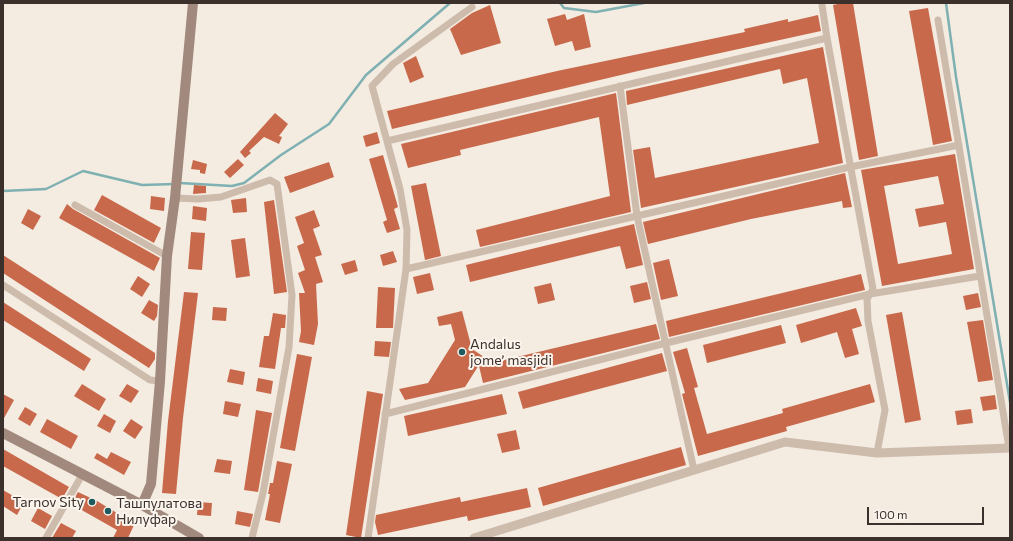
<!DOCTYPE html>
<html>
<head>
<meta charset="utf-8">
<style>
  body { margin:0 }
  #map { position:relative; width:1013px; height:541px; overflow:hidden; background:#f4ebe1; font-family:Commissioner,sans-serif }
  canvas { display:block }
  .frame { position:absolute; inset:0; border:4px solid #3b302b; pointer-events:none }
  .scale { position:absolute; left:867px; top:507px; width:117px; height:18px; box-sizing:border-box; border:2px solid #3b302b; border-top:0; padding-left:5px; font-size:12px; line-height:14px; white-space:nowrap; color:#3b302b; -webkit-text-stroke:3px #fbf5ee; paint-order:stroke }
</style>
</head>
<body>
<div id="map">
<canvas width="1013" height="541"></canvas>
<div class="frame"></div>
<div class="scale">100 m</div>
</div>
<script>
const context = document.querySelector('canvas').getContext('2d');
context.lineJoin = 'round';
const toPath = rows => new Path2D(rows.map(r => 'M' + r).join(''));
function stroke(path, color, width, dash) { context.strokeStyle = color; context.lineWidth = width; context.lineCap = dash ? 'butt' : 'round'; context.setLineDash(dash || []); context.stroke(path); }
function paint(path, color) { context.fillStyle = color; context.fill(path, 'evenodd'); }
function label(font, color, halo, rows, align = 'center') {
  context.font = font + ' Commissioner,sans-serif'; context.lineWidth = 4; context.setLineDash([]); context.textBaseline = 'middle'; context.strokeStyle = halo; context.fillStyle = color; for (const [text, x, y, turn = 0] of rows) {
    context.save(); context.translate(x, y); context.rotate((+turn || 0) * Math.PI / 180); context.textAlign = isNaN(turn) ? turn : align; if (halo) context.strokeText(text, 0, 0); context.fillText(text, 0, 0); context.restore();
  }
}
stroke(toPath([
  [560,3,564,8,596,12,644,3],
  [946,3,956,77,1010,402],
  [180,183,232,186,244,183,281,155,329,124,366,75,450,3],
  [3,191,46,189,83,171,142,185,175,184]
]), '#7fb0b2', 2.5);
paint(toPath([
  [842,3,853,3,878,156,859,160,833,5],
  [490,5,501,43,461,55,450,29,472,13],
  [928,8,952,141,933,145,909,11],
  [565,14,567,20,584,14,591,47,575,51,572,41,555,46,547,19],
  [818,15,821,31,638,71,392,129,387,111,557,71,745,32,744,29,788,19,788,22],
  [823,47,843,163,641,208,633,150,650,147,655,178,819,143,807,78,783,84,780,69,627,105,626,91],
  [416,56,424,77,410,83,403,63],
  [616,93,631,212,480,247,476,230,610,196,599,117,460,150,461,155,408,168,401,144],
  [275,113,288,124,279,136,282,137,279,144,264,137,249,151,251,153,245,158,240,152],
  [377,132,380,143,366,147,363,136],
  [955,154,974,269,882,286,861,170],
  [938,176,944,204,915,209,919,227,946,222,952,254,898,264,884,186],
  [383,155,398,207,394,209,400,229,387,233,383,222,387,220,369,159],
  [238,159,244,165,230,178,224,172],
  [193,160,207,164,205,174,200,173,200,170,191,169],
  [329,162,334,177,290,193,284,177],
  [845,173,852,207,843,208,842,201,751,219,648,244,643,222],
  [426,183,441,256,425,260,411,186],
  [194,185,206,186,206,193,193,194],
  [102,195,161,228,154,243,94,210],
  [151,196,165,198,164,211,150,209],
  [246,198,247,212,233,213,231,200],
  [274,200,287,292,274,294,264,202],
  [67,204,73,209,160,258,154,271,59,218],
  [193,206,207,208,206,221,192,219],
  [28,209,41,216,33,230,21,223],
  [314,210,320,226,313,229,322,255,315,257,323,282,316,284,318,324,314,345,299,342,301,331,299,293,305,293,298,273,305,270,297,246,304,243,295,217],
  [634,224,643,265,626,269,620,246,615,247,470,282,466,265],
  [191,232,205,233,202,270,188,269],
  [245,238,250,276,236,278,231,240],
  [393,251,397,262,383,266,380,255],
  [3,255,155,353,155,359,149,368,3,273],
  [669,259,678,296,661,300,653,263],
  [355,260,358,271,345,275,341,264],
  [430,273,434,290,417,294,413,277],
  [861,274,865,290,669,337,666,321],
  [138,276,150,284,142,297,130,289],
  [647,282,651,299,634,303,630,286],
  [551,283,555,300,538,304,534,287],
  [378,287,395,288,393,328,376,328],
  [184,292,198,293,183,418,176,494,162,493,168,421],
  [978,293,981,307,966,310,963,296],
  [149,300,158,305,157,316,154,321,141,313],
  [3,302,91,359,84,371,3,320],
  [213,307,227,308,226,321,212,320],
  [856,308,862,326,852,329,859,354,845,358,837,332,801,343,796,325],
  [462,311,472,349,484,357,465,387,405,400,399,389,428,383,455,340,451,324,439,326,437,317],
  [902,312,921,420,905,423,886,315],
  [273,313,286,315,285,328,281,328,275,369,259,367,264,336,269,336],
  [983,320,993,380,978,382,967,322],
  [656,324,660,339,483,383,479,366],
  [781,325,786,343,707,363,703,345],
  [375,341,391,342,389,357,374,356],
  [687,348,698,387,694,388,707,434,783,413,782,409,870,384,875,402,786,427,787,431,698,456,682,394,685,393,673,352],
  [662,353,667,371,523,409,518,392],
  [297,354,312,357,295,451,280,448],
  [230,369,245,372,243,385,227,382],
  [258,378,273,381,271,394,256,391],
  [82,384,106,399,99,411,74,396],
  [127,384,139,391,131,403,119,396],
  [367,391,383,394,361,538,346,535],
  [3,394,14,400,3,420],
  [502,394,507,414,408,436,404,416],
  [995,395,997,409,983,411,980,397],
  [225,401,241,404,238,417,223,414],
  [25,407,37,414,30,426,18,419],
  [971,409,973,423,957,425,955,411],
  [256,410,272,413,258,492,244,490],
  [104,414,116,421,110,433,97,426],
  [47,419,78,436,71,449,40,432],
  [131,419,143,427,135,439,123,431],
  [516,430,520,449,502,453,497,434],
  [681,447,686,465,543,506,538,488],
  [3,449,69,487,62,499,3,466],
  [111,452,131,462,124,475,94,458,97,453,107,459],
  [217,459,232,461,230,474,214,472],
  [277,461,292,464,280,523,265,520,270,494,268,494,270,483,273,483],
  [527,488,531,507,468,521,467,516,378,535,375,522,376,515,460,497,461,502],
  [3,490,24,502,17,515,3,506],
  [78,492,97,501,117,513,115,516,134,525,128,538,113,538,117,530,71,504],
  [198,502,212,503,211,516,197,515],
  [38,508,52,516,45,529,31,521],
  [237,511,253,514,250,527,235,524],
  [61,523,76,531,72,538,52,538]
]), '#c8694b');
stroke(toPath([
  [822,5,827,38,873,289,867,299,868,321,885,410,877,453],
  [938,20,1009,448],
  [620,86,637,216,694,470],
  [387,141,827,38],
  [175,198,198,199,221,197,270,180,277,184,292,295,289,347,263,493,252,538],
  [75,205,167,256],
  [406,269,850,167,959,145],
  [3,285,150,380,160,381],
  [385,414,666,343,870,294,980,276],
  [46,538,82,475],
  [368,538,406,269,407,230,400,189,372,86,393,64,472,7]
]), '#cdbbac', 7);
stroke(toPath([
  [474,538,785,442,877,453,1010,448]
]), '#cdbbac', 9);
stroke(toPath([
  [3,433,142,505,199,538],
  [142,505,151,484,160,381,167,256,175,198,193,3]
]), '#a18a7d', 10);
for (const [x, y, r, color] of [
  [462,352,4,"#1f5a5e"],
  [92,502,4,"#1f5a5e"],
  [108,511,4,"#1f5a5e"]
]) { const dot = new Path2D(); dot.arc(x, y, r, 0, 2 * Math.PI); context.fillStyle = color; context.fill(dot); stroke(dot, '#fbf5ee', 1.5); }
label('14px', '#3b302b', '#fbf5ee', [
  ["Andalus",470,344],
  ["jome’ masjidi",470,360],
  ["Tarnov Sity",84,502,"right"],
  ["Ташпулатова",116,503],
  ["Нилуфар",116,519]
], 'left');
</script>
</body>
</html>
